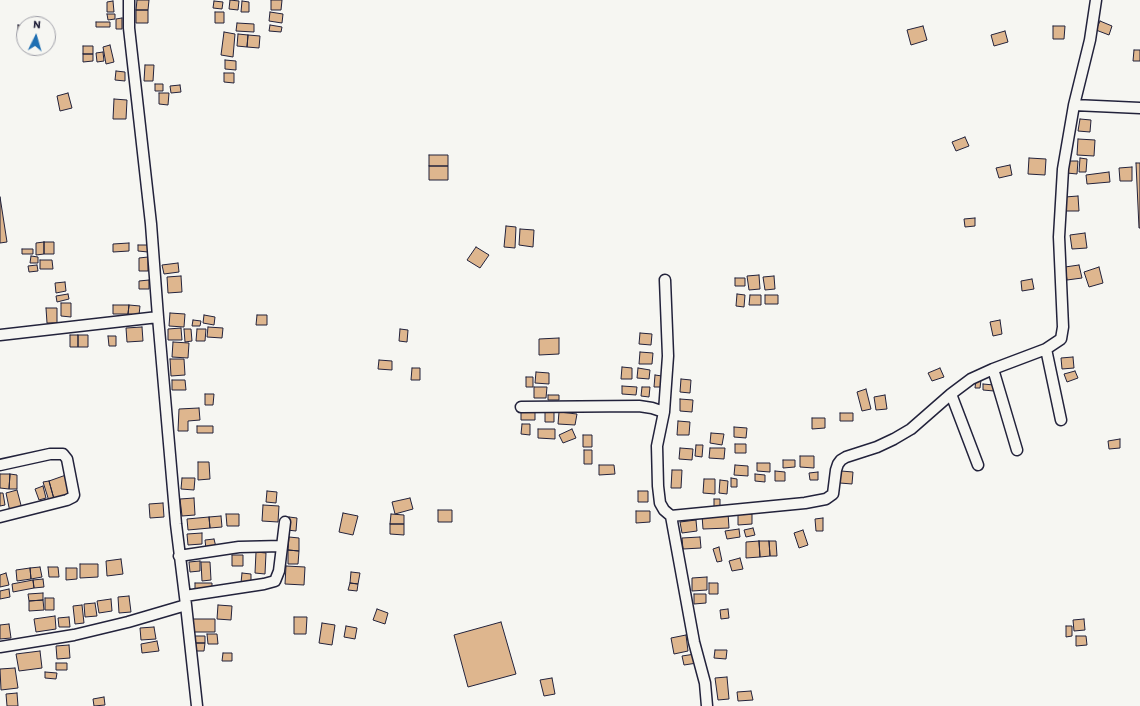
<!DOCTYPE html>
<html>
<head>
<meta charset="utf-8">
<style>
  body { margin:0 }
  #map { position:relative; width:1140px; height:706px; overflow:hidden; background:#f6f6f2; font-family:Itim,sans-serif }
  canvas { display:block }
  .north { position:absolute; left:16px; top:16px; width:40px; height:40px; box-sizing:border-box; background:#f6f6f2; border:1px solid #a1a1a9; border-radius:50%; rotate:5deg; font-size:11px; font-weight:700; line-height:16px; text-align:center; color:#22223b }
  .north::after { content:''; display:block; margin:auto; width:14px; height:18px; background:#1f6fb2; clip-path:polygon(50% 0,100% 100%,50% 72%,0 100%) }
</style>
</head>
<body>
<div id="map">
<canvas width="1140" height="706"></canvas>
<div class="north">N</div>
</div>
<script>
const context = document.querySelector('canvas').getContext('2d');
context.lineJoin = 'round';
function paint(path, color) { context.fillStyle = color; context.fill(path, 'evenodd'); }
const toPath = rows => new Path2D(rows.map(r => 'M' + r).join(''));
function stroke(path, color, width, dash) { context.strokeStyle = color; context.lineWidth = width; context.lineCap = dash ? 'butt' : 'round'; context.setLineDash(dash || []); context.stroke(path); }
const building = toPath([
  [137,0,149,0,148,10,136,10,137,0],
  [230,0,239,1,238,10,229,9,230,0],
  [271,0,282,0,281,10,271,10,271,0],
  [113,1,114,12,107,12,107,2,113,1],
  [214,1,223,2,222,9,213,8,214,1],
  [242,1,249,2,249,12,241,12,242,1],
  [136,10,148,10,148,23,136,23,136,10],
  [215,12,224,12,224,23,215,23,215,12],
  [270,12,283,14,282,23,269,21,270,12],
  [107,14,115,14,115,19,108,20,107,14],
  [122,18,122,29,116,29,116,19,122,18],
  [1100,21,1112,26,1109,35,1096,30,1100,21],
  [96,22,110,22,110,27,96,27,96,22],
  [237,23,254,24,254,32,236,31,237,23],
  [18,25,24,26,24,39,18,38,18,25],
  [270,25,282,27,281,32,269,31,270,25],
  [923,26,927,40,911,45,907,30,923,26],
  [1053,26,1065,26,1064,39,1053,39,1053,26],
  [1005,31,1008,42,994,46,991,35,1005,31],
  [224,32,235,34,233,57,221,55,224,32],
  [238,34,248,35,247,47,237,46,238,34],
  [248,35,260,36,259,48,247,47,248,35],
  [110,45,114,62,106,64,103,47,110,45],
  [83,46,93,46,93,54,83,54,83,46],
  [1134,50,1140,50,1140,61,1133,61,1134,50],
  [103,52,104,61,97,62,96,53,103,52],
  [83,54,93,54,93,61,83,62,83,54],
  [225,60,236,61,236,70,225,69,225,60],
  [145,65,154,65,153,81,144,81,145,65],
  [116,71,125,72,125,81,115,80,116,71],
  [224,73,234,73,234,83,224,82,224,73],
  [155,84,163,84,163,91,155,91,155,84],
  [180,85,181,92,171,93,170,86,180,85],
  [68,93,72,108,60,111,57,96,68,93],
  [159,93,169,93,168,105,159,104,159,93],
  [114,99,127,100,126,119,113,119,114,99],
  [1080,119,1091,120,1090,132,1078,131,1080,119],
  [965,137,969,146,956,151,952,142,965,137],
  [1078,139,1095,140,1094,156,1077,155,1078,139],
  [429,155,448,155,448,166,429,166,429,155],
  [1029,158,1046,159,1045,175,1028,174,1029,158],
  [1080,158,1087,159,1086,172,1079,172,1080,158],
  [1068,161,1078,161,1077,174,1067,173,1068,161],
  [1136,163,1140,163,1140,228,1139,228,1136,163],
  [1010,165,1012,175,999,178,996,168,1010,165],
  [429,166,448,166,448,180,429,180,429,166],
  [1132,167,1132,181,1120,181,1119,168,1132,167],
  [1109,172,1110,182,1087,184,1086,175,1109,172],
  [1078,196,1079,211,1066,211,1065,197,1078,196],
  [0,197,7,242,0,243,0,197],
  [975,218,975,226,965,227,964,219,975,218],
  [506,226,516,227,515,248,504,247,506,226],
  [520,229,534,230,533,247,519,245,520,229],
  [1085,233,1087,248,1072,249,1070,235,1085,233],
  [44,242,44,254,36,255,36,243,44,242],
  [44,242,54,242,54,254,44,254,44,242],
  [129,243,129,251,113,252,113,244,129,243],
  [138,245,148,245,148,252,138,251,138,245],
  [476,247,489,255,480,268,467,260,476,247],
  [22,249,33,249,33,254,22,254,22,249],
  [31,256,38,257,38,263,30,263,31,256],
  [148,257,148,271,139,271,139,258,148,257],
  [40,260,52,260,53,269,40,269,40,260],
  [178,263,179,272,164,274,162,265,178,263],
  [37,265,38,271,29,272,28,266,37,265],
  [1079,265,1082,278,1067,280,1065,267,1079,265],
  [1099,267,1103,283,1089,287,1084,272,1099,267],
  [759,275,760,289,749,290,747,276,759,275],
  [181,276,182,292,168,293,167,277,181,276],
  [774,276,775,289,765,290,763,277,774,276],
  [735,278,745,278,745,286,735,286,735,278],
  [1032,279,1034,289,1022,291,1021,281,1032,279],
  [149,280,149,289,139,289,139,281,149,280],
  [65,282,66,291,56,293,55,283,65,282],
  [68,294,69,299,57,302,56,296,68,294],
  [737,294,745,295,744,307,736,306,737,294],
  [750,295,761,295,761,305,749,305,750,295],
  [765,295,778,295,778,304,765,304,765,295],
  [61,303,71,303,71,317,61,316,61,303],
  [113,305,129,305,128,314,113,314,113,305],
  [129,305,140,306,139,315,128,314,129,305],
  [46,308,57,308,57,323,47,323,46,308],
  [170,313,185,314,184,327,169,326,170,313],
  [204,315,215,317,214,325,203,323,204,315],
  [257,315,267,315,267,325,256,325,257,315],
  [193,320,201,321,200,326,192,326,193,320],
  [1000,320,1002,334,993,336,990,322,1000,320],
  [142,327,143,341,127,342,126,328,142,327],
  [208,327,223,328,222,338,207,337,208,327],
  [181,328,182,340,168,340,168,329,181,328],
  [184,329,191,329,192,341,185,342,184,329],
  [197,329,206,329,205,341,196,341,197,329],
  [400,329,408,330,407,342,399,341,400,329],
  [640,333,652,334,651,345,639,344,640,333],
  [70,335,78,335,78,347,70,347,70,335],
  [78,335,88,335,88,347,78,347,78,335],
  [108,336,116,336,116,346,109,346,108,336],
  [559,338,559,354,539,355,539,339,559,338],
  [173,342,189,343,188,358,172,357,173,342],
  [640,352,653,353,652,364,639,364,640,352],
  [1073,357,1074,368,1062,369,1061,358,1073,357],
  [170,359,184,359,185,375,171,376,170,359],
  [379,360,392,361,392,370,378,369,379,360],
  [622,367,632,368,632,379,621,379,622,367],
  [412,368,420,368,420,380,411,380,412,368],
  [638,368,650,370,649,379,637,378,638,368],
  [940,368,944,377,932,381,928,373,940,368],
  [1075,371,1078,378,1067,382,1064,374,1075,371],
  [536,372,549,373,549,384,535,383,536,372],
  [655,375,662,376,662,387,654,387,655,375],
  [526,377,533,377,533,387,526,387,526,377],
  [681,379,691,380,690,393,680,392,681,379],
  [976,379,981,380,980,388,975,388,976,379],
  [172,380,185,380,186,390,172,390,172,380],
  [983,384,994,385,994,391,983,390,983,384],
  [622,386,637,387,636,395,622,394,622,386],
  [534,387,547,387,546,398,534,398,534,387],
  [642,387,650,387,649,397,641,396,642,387],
  [866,389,871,409,862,411,857,392,866,389],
  [205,394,214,394,213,405,205,405,205,394],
  [548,395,559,395,559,400,548,400,548,395],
  [885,395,887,409,876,410,874,397,885,395],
  [680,399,693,400,692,412,680,411,680,399],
  [199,408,200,420,188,421,188,431,178,431,179,409,199,408],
  [521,411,535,411,535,420,521,420,521,411],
  [545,411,554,411,554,422,545,422,545,411],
  [559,412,577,414,575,425,558,424,559,412],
  [840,413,853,413,853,421,840,421,840,413],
  [812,418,825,418,825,428,812,429,812,418],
  [678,421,690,422,689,435,677,435,678,421],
  [522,424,530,424,530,435,521,434,522,424],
  [197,426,213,426,213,433,197,433,197,426],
  [734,427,747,428,746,438,734,437,734,427],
  [538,429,555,429,555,439,538,438,538,429],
  [572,429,576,438,563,443,559,435,572,429],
  [711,433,724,434,722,445,710,443,711,433],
  [583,435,592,435,592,447,583,447,583,435],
  [1120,439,1120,448,1109,449,1108,441,1120,439],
  [735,444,746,444,746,453,735,453,735,444],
  [696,445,703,445,702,457,695,456,696,445],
  [680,448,693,449,692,460,679,459,680,448],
  [710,448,725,448,724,459,709,458,710,448],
  [584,450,592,450,592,464,584,464,584,450],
  [800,456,814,456,814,468,800,467,800,456],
  [783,460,795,460,795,467,783,468,783,460],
  [198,462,209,462,210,479,198,480,198,462],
  [757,463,770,463,770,472,757,471,757,463],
  [599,465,614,465,615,474,599,475,599,465],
  [735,465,748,466,748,476,734,475,735,465],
  [672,470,682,470,681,488,671,488,672,470],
  [775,471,785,472,785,481,775,481,775,471],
  [841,471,853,472,852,484,840,483,841,471],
  [818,472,818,480,810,480,809,473,818,472],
  [0,474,10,474,9,489,0,488,0,474],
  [10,474,17,475,17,489,9,489,10,474],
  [755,474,765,475,765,482,755,481,755,474],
  [66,475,72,493,54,499,49,481,66,475],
  [182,478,195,478,194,490,181,489,182,478],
  [731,478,737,479,737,487,731,487,731,478],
  [704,479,715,479,715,494,703,493,704,479],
  [720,480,728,481,727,494,719,493,720,480],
  [49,481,54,499,49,501,43,482,49,481],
  [43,486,46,498,39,500,35,489,43,486],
  [17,490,22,509,10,512,6,493,17,490],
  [267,491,277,492,276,503,266,502,267,491],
  [638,491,648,491,648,502,638,502,638,491],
  [0,493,3,493,5,505,0,506,0,493],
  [194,498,195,515,182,516,180,499,194,498],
  [410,498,413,509,395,514,392,502,410,498],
  [714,499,720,499,720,507,714,507,714,499],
  [163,503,164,517,150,518,149,504,163,503],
  [263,505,279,506,278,522,262,521,263,505],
  [438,510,452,510,452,522,438,522,438,510],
  [636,511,650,511,650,522,636,523,636,511],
  [343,513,358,516,353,535,339,532,343,513],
  [728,513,729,528,703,529,702,515,728,513],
  [226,514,239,514,239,526,227,526,226,514],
  [391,514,404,515,404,524,390,524,391,514],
  [738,514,752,514,752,524,738,525,738,514],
  [221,516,222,527,210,528,209,517,221,516],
  [209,517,210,528,188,530,187,519,209,517],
  [289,517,297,518,296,531,287,530,289,517],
  [823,518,823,531,816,531,815,519,823,518],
  [696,520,697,531,682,533,680,522,696,520],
  [390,524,404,524,404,535,390,534,390,524],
  [753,528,755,535,746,537,744,530,753,528],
  [739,529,740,537,727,539,725,531,739,529],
  [803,530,808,545,799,548,794,533,803,530],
  [202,533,202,544,188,545,187,534,202,533],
  [289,537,299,538,299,551,288,550,289,537],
  [700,537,701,548,683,549,682,538,700,537],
  [214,539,216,547,206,549,205,540,214,539],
  [759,541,769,541,770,556,760,557,759,541],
  [759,541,760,557,746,558,746,542,759,541],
  [769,541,776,541,777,556,770,556,769,541],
  [719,547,722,561,717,562,713,549,719,547],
  [288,550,299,551,298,564,288,564,288,550],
  [256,552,266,553,265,574,255,573,256,552],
  [232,555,243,555,243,566,232,566,232,555],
  [740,558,743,569,732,571,729,561,740,558],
  [121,559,123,574,107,576,106,561,121,559],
  [200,561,200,571,190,572,189,562,200,561],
  [201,562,210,562,211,580,202,581,201,562],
  [80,564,98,564,98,577,80,578,80,564],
  [286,566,305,567,304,585,285,584,286,566],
  [40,567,42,577,31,579,30,568,40,567],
  [48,567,58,567,59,577,49,577,48,567],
  [30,568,31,579,17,581,16,570,30,568],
  [66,568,77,568,77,579,66,580,66,568],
  [351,572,360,573,358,584,350,583,351,572],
  [6,573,9,585,0,587,0,575,6,573],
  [242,573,251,574,251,584,241,583,242,573],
  [707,577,707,590,692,591,692,578,707,577],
  [43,579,44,587,34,588,33,580,43,579],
  [33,580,34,588,13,592,12,584,33,580],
  [195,583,212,583,212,591,195,591,195,583],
  [350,583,358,584,357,591,348,590,350,583],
  [709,583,718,583,718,594,709,594,709,583],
  [9,589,10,597,0,599,0,591,9,589],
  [43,593,43,600,29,601,28,594,43,593],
  [694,594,706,594,706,603,694,604,694,594],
  [129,596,131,612,119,613,118,597,129,596],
  [45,598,54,598,54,610,45,610,45,598],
  [111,599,112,611,99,613,97,601,111,599],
  [43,600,44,610,29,611,29,601,43,600],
  [95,603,97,616,85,617,84,604,95,603],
  [82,605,84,623,75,624,73,606,82,605],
  [218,605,232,606,231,620,217,619,218,605],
  [377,609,388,613,385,624,373,620,377,609],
  [728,609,729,618,721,619,720,610,728,609],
  [55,616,56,629,36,632,34,619,55,616],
  [69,617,70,627,59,627,58,618,69,617],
  [294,617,307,617,306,634,294,634,294,617],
  [193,619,215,619,215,632,193,632,193,619],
  [1084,619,1085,630,1074,631,1073,620,1084,619],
  [501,622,516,674,468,687,454,635,501,622],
  [322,623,335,625,332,645,319,643,322,623],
  [9,624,11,638,0,639,0,625,9,624],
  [346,626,357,628,355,639,344,637,346,626],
  [1066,626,1072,626,1072,636,1066,637,1066,626],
  [154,627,156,639,141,640,140,628,154,627],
  [207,634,217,634,218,644,208,644,207,634],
  [686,635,688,651,674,654,671,638,686,635],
  [194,636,205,636,205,643,194,643,194,636],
  [1076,636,1086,636,1087,645,1076,646,1076,636],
  [157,641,159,651,142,653,141,644,157,641],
  [194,643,205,643,204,651,194,651,194,643],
  [69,645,70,658,57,659,56,646,69,645],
  [715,650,727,650,726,659,714,658,715,650],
  [40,651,42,668,19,671,16,654,40,651],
  [223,653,232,653,232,661,222,661,223,653],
  [695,654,697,663,684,665,682,656,695,654],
  [56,663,67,663,67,670,56,670,56,663],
  [15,668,18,688,1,690,0,669,15,668],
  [45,672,57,673,56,679,45,678,45,672],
  [727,677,729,699,718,700,715,678,727,677],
  [552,678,555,694,544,696,540,680,552,678],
  [751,691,753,700,738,701,737,692,751,691],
  [17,693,18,706,7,706,6,694,17,693],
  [104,697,105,705,94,706,93,699,104,697]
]);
paint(building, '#deb68e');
stroke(building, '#22223b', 1);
const minor = toPath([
  [1074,105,1140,108],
  [665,280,668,356,664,412,657,446,658,486,660,503,664,510,671,516,694,642,705,683,707,706],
  [0,335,158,317],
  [1046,349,1061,420],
  [993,369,1017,450],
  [951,394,978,465],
  [521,407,639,406,652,408,664,412],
  [0,465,50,454,63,454,67,459,74,495,73,497,67,500,0,517],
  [671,516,805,503,826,499,833,494,836,470,838,464,841,460,846,457,877,447,894,439,911,429,951,394,971,379,993,369,1046,349,1061,339,1063,327,1059,237,1063,169,1074,105,1090,40,1096,0],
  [179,556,239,547,282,546],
  [185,596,264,584,275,581,279,571,285,522],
  [186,605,197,706],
  [0,647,74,635,128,622,186,605,176,524,158,317,151,224,129,28,129,0]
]);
stroke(minor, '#22223b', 13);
stroke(minor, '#f6f6f2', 10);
</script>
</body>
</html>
